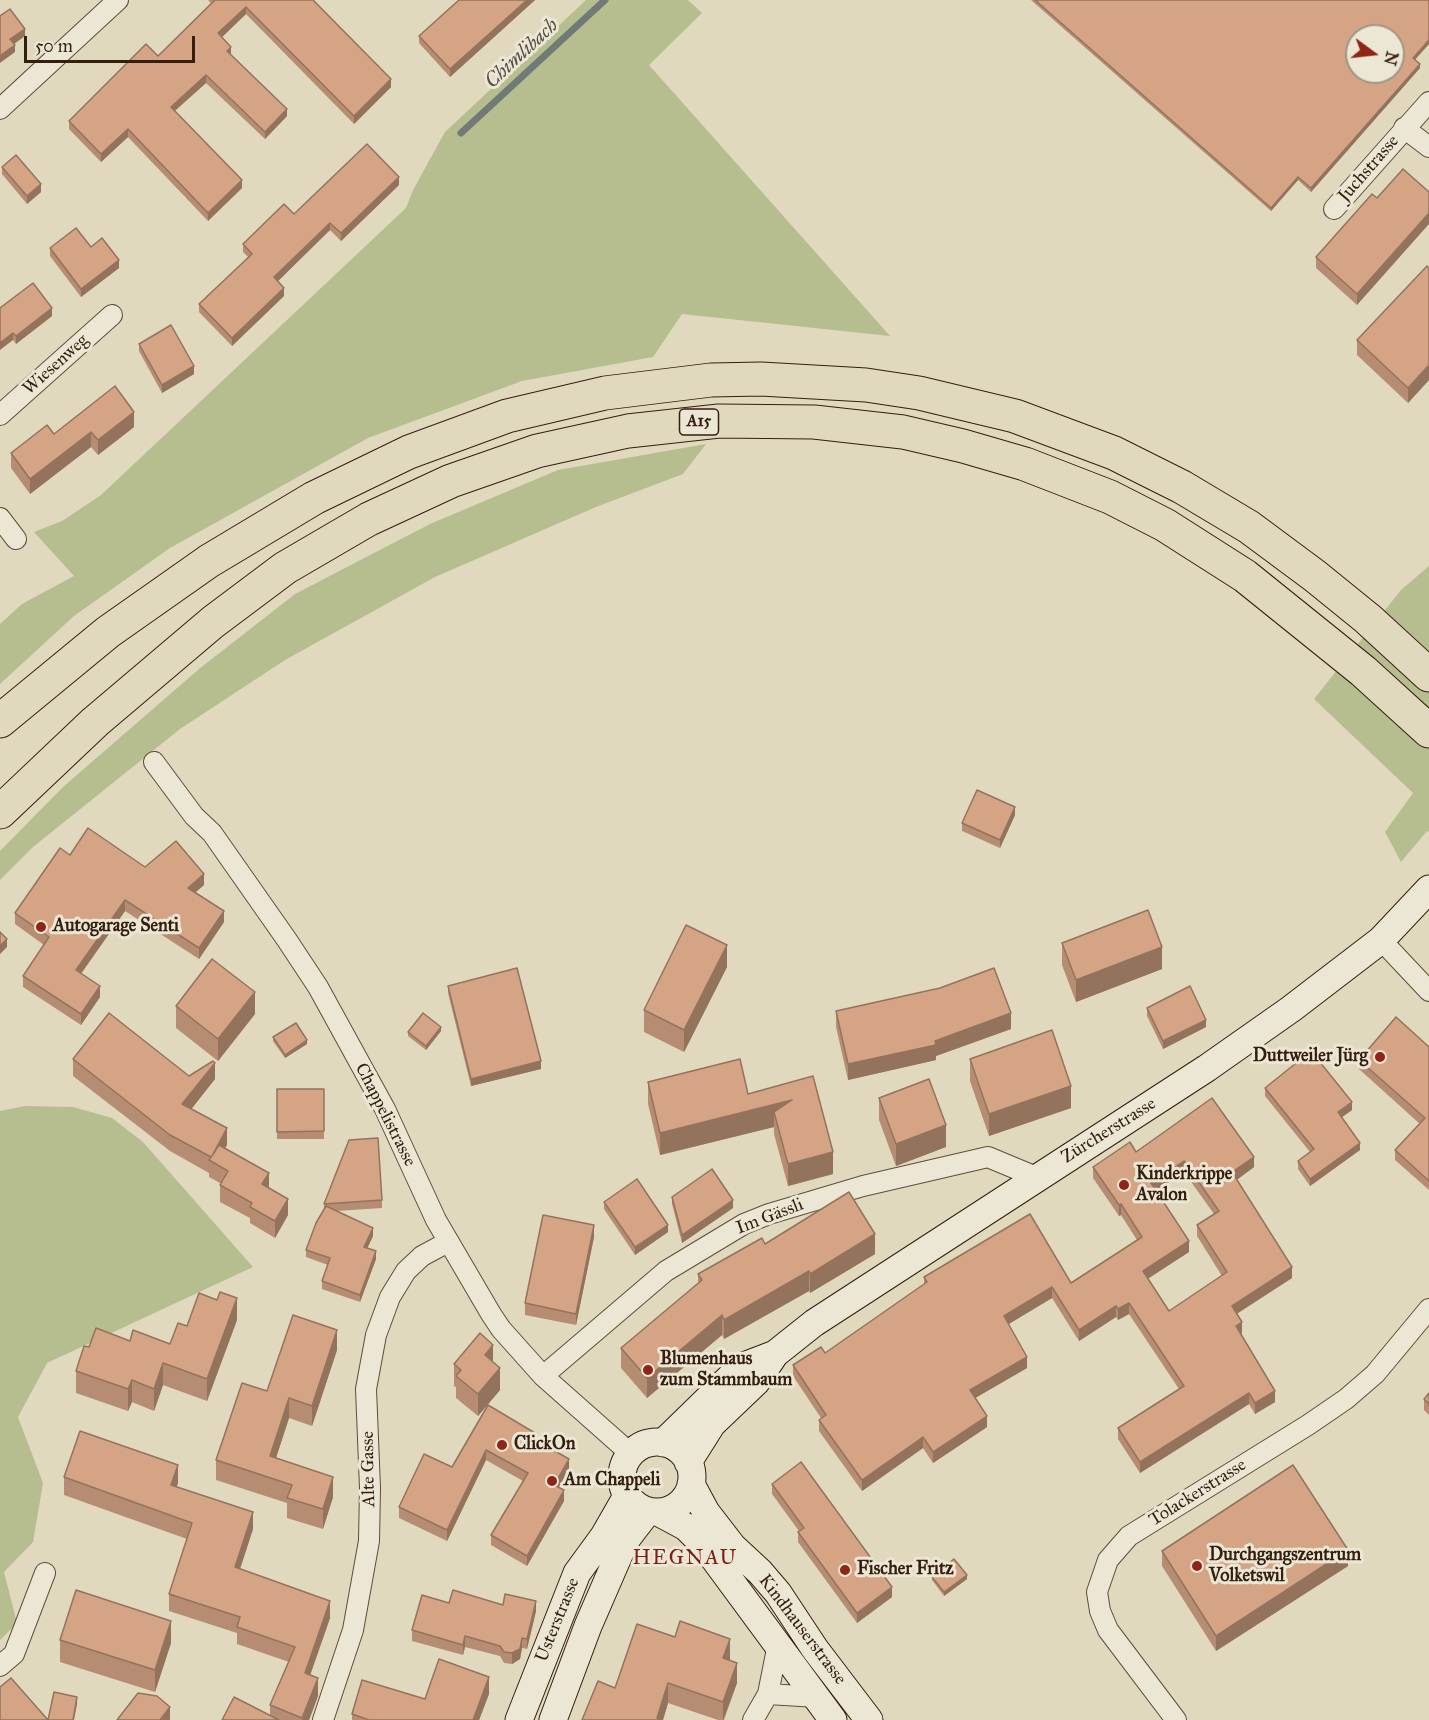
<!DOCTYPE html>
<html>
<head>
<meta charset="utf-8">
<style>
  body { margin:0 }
  #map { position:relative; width:1429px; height:1720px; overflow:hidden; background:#e1d9be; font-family:"IM FELL Great Primer",serif }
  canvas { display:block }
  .north { position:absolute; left:1345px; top:24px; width:60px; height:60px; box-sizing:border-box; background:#ece6d5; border:2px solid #a29685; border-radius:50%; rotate:105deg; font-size:16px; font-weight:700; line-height:24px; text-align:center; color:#341e0e }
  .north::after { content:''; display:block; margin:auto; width:21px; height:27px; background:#8f2418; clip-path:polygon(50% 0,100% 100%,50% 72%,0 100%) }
  .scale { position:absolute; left:24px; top:36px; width:171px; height:27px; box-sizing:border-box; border:3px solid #341e0e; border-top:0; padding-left:8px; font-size:18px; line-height:21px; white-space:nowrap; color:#341e0e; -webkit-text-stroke:4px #ece6d5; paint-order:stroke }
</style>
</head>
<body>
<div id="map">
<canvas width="1429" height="1720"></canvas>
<div class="north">N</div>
<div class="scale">50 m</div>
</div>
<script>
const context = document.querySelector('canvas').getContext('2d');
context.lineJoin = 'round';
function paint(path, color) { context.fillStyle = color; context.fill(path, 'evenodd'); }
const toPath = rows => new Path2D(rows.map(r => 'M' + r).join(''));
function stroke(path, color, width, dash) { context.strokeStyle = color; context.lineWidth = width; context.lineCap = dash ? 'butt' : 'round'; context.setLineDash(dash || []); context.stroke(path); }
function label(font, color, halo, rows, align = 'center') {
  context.font = font + ' "IM FELL Great Primer",serif'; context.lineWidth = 6; context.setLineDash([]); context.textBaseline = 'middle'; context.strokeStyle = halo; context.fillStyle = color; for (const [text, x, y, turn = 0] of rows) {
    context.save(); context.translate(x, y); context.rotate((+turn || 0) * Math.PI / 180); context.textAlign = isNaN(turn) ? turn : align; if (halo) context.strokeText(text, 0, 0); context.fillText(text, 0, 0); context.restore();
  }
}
paint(toPath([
  [586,0,688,0,702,13,649,65,890,336,682,314,653,357,522,381,368,438,170,548,74,616,0,684,0,624,22,604,74,576,34,532,62,521,101,495,406,208,413,190,445,132],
  [706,444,683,474,596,507,435,577,285,660,180,729,33,847,0,880,0,851,63,787,199,669,295,594,430,524,558,470],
  [1429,566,1429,832,1427,831,1401,862,1385,832,1413,793,1314,699,1401,590],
  [25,1106,73,1107,112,1118,143,1142,253,1267,47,1363,18,1417,43,1483,33,1542,4,1572,17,1623,0,1640,0,1111]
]), '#b6be8f');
stroke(toPath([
  [461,133,605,0]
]), '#727a77', 7);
const minor = toPath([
  [0,109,118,0],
  [1404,128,1429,147],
  [1334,209,1429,102],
  [0,415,112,315],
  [0,518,16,539],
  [154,762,194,816,212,833,287,940,318,987,385,1109,436,1220,491,1314,501,1329,543,1376,631,1454],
  [1381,940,1429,991],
  [543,1376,666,1271,744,1224,769,1214,863,1186,988,1157,1036,1177],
  [0,1666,14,1654,45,1573],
  [768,1694,817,1697],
  [323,1720,353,1630,369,1541,370,1488,366,1389,376,1335,390,1297,406,1271,422,1256,448,1242],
  [753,1720,768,1694,778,1644],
  [1176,1720,1108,1630,1100,1611,1097,1592,1108,1560,1129,1536,1308,1425,1346,1399,1375,1374,1429,1309]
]);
const secondary = toPath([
  '622 1477a35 35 0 1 1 70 0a35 35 0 1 1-70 0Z',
  [663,1443,741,1367,775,1354,814,1323,1207,1068,1291,1009,1381,940,1429,889],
  [688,1462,712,1424,756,1382,775,1354],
  [691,1484,706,1512,733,1547,760,1572,778,1593,815,1649,869,1720],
  [658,1512,686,1527,704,1545,833,1720],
  [519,1720,577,1573,604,1536,627,1496],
  [553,1720,588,1626,621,1550,628,1537,648,1511]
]);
const motorway = toPath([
  [0,721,108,632,209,561,314,498,409,452,507,416,605,393,711,380,761,379,866,385,919,393,1015,416,1114,453,1182,487,1249,527,1315,576,1368,619,1429,675],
  [0,812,95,722,213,622,285,568,369,519,451,481,537,451,628,431,719,421,814,422,903,432,963,446,1025,464,1110,497,1165,525,1245,576,1363,671,1429,731]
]);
stroke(minor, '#5f4d3a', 22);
stroke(secondary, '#341e0e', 29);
stroke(motorway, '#341e0e', 35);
stroke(minor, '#ece6d5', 20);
stroke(secondary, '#ece6d5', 27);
stroke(motorway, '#e1d9be', 33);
paint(toPath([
  [208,0,313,0,391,87,354,124,246,14,222,37,231,55,287,116,265,139,206,83,175,111,242,188,208,221,128,137,101,162,69,129,69,121,158,56,211,3],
  [459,0,535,0,450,77,419,43,419,36],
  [1031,0,1429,0,1429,44,1415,59,1420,68,1311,192,1298,180,1271,211],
  [2,167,41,192,27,204,2,174],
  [399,185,341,241,330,230,278,281,284,296,232,346,199,312,199,304,248,257,243,252,243,244,294,214],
  [1377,198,1357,305,1316,268,1316,257],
  [91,247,119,268,81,297,50,256,50,248],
  [1429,268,1429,380,1408,403,1357,355,1357,340],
  [0,308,52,316,16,344,13,340],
  [139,344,194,374,162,393,139,351],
  [134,427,98,455,91,447,30,494,11,468,11,453,54,434],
  [1015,815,1000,848,962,831,962,823],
  [70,855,204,885,195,892,224,922,199,959,125,911,81,973,100,997,81,1025,23,987,23,976,44,945,15,924,15,913],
  [1062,943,1162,969,1076,1002,1062,965],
  [727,967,684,1052,644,1032,644,1010],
  [448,986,541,1069,471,1086,448,993],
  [940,988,1011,1029,936,1056,936,1060,848,1080,836,1027,836,1011],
  [176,1006,255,1014,218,1061,176,1028],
  [1147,1008,1206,1027,1163,1049,1147,1016],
  [441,1031,426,1050,408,1036,408,1032],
  [273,1037,307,1044,285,1058,273,1041],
  [1429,1047,1429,1190,1395,1160,1395,1150,1420,1124,1359,1069,1359,1060],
  [73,1059,189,1076,215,1079,191,1109,227,1145,225,1148,269,1188,288,1215,275,1238,250,1223,250,1218,220,1202,220,1183,209,1177,209,1173,170,1151,73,1076],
  [970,1059,1071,1108,989,1136,970,1081],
  [813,1076,833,1174,788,1186,774,1134,774,1127,660,1155,648,1104,648,1082,748,1094],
  [1265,1088,1352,1110,1342,1117,1360,1150,1310,1186,1298,1169,1298,1161,1310,1152,1265,1096],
  [277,1089,324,1089,324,1139,277,1139],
  [879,1098,946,1147,896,1166,879,1120],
  [1136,1152,1254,1167,1237,1180,1292,1278,1237,1313,1242,1333,1241,1334,1275,1402,1255,1414,1249,1404,1140,1473,1118,1439,1118,1428,1179,1389,1129,1314,1118,1320,1116,1317,1079,1341,1052,1298,1008,1324,1027,1368,975,1398,987,1427,933,1463,923,1448,862,1491,819,1431,819,1420,821,1418,793,1376,793,1365,825,1353,924,1285,924,1277,1071,1283,1137,1240,1121,1215,1119,1216,1093,1178,1093,1167],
  [1184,1172,1214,1214,1197,1225,1197,1236,1222,1276,1169,1311,1148,1278,1189,1252,1156,1191],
  [672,1197,733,1208,682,1243,672,1204],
  [382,1200,382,1208,336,1211,373,1236,367,1249,376,1259,360,1302,322,1289,322,1281,328,1265,306,1257,306,1250,324,1210,324,1204],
  [604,1202,668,1232,635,1255,604,1209],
  [594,1237,576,1325,525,1315,525,1303],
  [765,1244,875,1254,810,1293,809,1291,724,1339,722,1335,647,1398,621,1368,621,1348,698,1283,698,1274],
  [237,1320,207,1401,163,1385,154,1411,132,1402,128,1411,76,1393,76,1371,89,1347,170,1344,187,1326],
  [337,1350,312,1426,289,1418,276,1458,333,1497,323,1529,287,1518,287,1503,216,1480,216,1460,267,1391],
  [493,1362,500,1390,478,1416,456,1398,456,1387,454,1386,454,1364],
  [1429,1393,1429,1415,1424,1410,1424,1399],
  [488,1405,535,1439,569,1469,559,1487,564,1501,527,1566,491,1545,491,1535,523,1481,486,1460,447,1541,399,1518,399,1507,452,1467],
  [64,1477,178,1483,176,1487,253,1529,240,1569,330,1618,310,1675,318,1696,309,1720,222,1720,270,1716,270,1705,289,1662,237,1644,237,1633,169,1611,169,1594,187,1539,64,1495],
  [772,1484,892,1597,857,1623,798,1542,798,1532,799,1531,772,1494],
  [1162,1551,1348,1566,1216,1651,1162,1566],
  [932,1577,967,1579,944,1596,932,1580],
  [449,1603,503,1605,536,1611,527,1649,522,1648,520,1659,512,1664,504,1663,500,1656,465,1647,463,1655,412,1641,412,1630],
  [60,1640,171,1643,155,1692,60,1662],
  [730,1659,730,1660,737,1683,724,1720,718,1720,668,1703,663,1720,582,1720,615,1688],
  [489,1694,479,1720,352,1720,352,1714,425,1699]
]), '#b68d72');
paint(toPath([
  [527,0,535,0,450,77,450,69],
  [246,7,246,14,218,41,218,33],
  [25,29,25,36,10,47,10,39],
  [1429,40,1429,44,1413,62,1413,58],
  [15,45,15,52,0,63,0,56],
  [231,47,231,55,227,51],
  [1420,64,1420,68,1311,192,1311,188],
  [206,75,206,83,171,114,171,107],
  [391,79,391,87,354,124,354,116],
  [287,109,287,116,265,139,265,132],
  [128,129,128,137,101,162,101,154],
  [399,177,399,185,341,241,341,233],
  [1298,177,1298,180,1271,211,1271,208],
  [242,180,242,188,208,221,208,213],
  [41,184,41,192,27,204,27,196],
  [1429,213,1429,224,1357,305,1357,294],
  [330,223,330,230,274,285,274,277],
  [119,260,119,268,81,297,81,289],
  [284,288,284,296,232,346,232,338],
  [52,308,52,316,16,344,16,336],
  [13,333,13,340,0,350,0,343],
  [1429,365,1429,380,1408,403,1408,388],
  [194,366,194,374,162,393,162,385],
  [134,412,134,427,98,455,98,440],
  [91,432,91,447,30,494,30,479],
  [1015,807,1015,815,1000,848,1000,840],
  [204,874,204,885,188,899,188,888],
  [125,900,125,911,76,981,76,970],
  [224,911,224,922,199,959,199,948],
  [7,939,7,947,0,954,0,946],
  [727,945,727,967,684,1052,684,1030],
  [1162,947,1162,969,1076,1002,1076,980],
  [100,986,100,997,81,1025,81,1014],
  [255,992,255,1014,218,1061,218,1039],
  [1011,1013,1011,1029,936,1056,936,1060,848,1080,848,1064,935,1041],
  [1206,1020,1206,1027,1163,1049,1163,1041],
  [441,1027,441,1031,426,1050,426,1046],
  [307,1040,307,1044,285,1058,285,1055],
  [541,1061,541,1069,471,1086,471,1079],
  [215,1063,215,1079,182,1121,182,1104],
  [1071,1086,1071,1108,989,1136,989,1114],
  [792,1100,774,1112,774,1127,660,1155,660,1133],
  [1352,1102,1352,1110,1338,1120,1338,1112],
  [946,1125,946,1147,896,1166,896,1144],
  [227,1128,227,1145,216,1164,212,1156],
  [1360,1143,1360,1150,1310,1186,1310,1179],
  [833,1152,833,1174,788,1186,788,1164],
  [1254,1157,1254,1167,1232,1183,1232,1172],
  [1184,1161,1184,1172,1151,1194,1151,1183],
  [269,1173,269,1189,262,1184],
  [288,1199,288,1215,275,1238,275,1221],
  [733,1200,733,1208,682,1243,682,1235],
  [1121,1204,1121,1215,1119,1216,1119,1205],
  [594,1225,594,1237,576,1325,576,1314],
  [668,1225,668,1232,635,1255,635,1247],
  [373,1228,373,1236,364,1255,364,1247],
  [875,1234,875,1254,810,1293,810,1274],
  [1189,1241,1189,1252,1143,1282,1143,1271],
  [376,1251,376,1259,360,1302,360,1295],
  [1292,1267,1292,1278,1232,1317,1232,1306],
  [809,1271,809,1291,724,1339,724,1320],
  [1052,1287,1052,1298,1004,1327,1004,1316],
  [237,1298,237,1320,207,1401,207,1379],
  [1129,1303,1129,1314,1118,1320,1118,1309],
  [1116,1306,1116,1317,1079,1341,1079,1330],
  [722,1315,722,1335,647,1398,647,1378],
  [1242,1322,1242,1333,1236,1337,1236,1326],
  [337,1330,337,1350,312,1426,312,1406],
  [493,1345,493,1367,485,1355],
  [1027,1357,1027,1368,970,1401,970,1390],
  [163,1363,163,1385,154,1411,154,1389],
  [500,1368,500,1390,478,1416,478,1394],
  [132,1380,132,1402,128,1411,128,1389],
  [1275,1391,1275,1402,1255,1414,1255,1403],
  [1249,1393,1249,1404,1140,1473,1140,1462],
  [289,1398,289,1418,270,1476,270,1456],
  [987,1416,987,1427,933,1463,933,1452],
  [923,1437,923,1448,862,1491,862,1480],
  [486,1450,486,1460,447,1541,447,1530],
  [569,1459,569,1469,554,1495,554,1485],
  [178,1465,178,1483,171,1502,171,1485],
  [333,1477,333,1497,323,1529,323,1509],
  [564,1490,564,1501,527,1566,527,1556],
  [253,1512,253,1529,235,1584,235,1567],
  [1348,1550,1348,1566,1216,1651,1216,1636],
  [967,1575,967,1579,944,1596,944,1592],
  [892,1587,892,1597,857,1623,857,1613],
  [330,1601,330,1618,305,1690,305,1673],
  [536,1601,536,1611,527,1649,527,1639],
  [171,1621,171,1643,155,1692,155,1670],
  [465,1636,465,1647,463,1655,463,1645],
  [522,1638,522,1648,520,1659,512,1664,512,1653],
  [730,1639,730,1659,723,1678,723,1658],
  [737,1663,737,1683,723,1720,723,1702],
  [489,1677,489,1694,479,1720,473,1720],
  [318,1678,318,1696,309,1720,302,1720],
  [668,1683,668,1703,663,1720,657,1720],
  [77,1697,77,1704,74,1720,73,1720],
  [170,1707,170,1720,160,1720]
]), '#94735d');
const building = toPath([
  [215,0,313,0,391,79,354,116,246,7,218,33,231,47,227,51,287,109,265,132,206,75,171,107,242,180,208,213,128,129,101,154,69,121,146,44,158,56,215,0],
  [459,0,527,0,450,69,419,36,459,0],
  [1035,0,1429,0,1429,40,1413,58,1420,64,1311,188,1298,177,1271,208,1035,0],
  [1357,36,1393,36,1393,72,1357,72,1357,36],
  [10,9,25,29,10,39,15,45,0,56,0,16,10,9],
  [367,144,399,177,341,233,330,223,301,251,274,277,284,288,232,338,199,304,252,254,243,244,284,204,294,214,367,144],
  [16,155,41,184,27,196,2,167,16,155],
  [1403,169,1429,192,1429,213,1357,294,1316,257,1372,194,1377,198,1403,169],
  [76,228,91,247,102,238,119,260,81,289,50,248,76,228],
  [1427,266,1429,268,1429,365,1408,388,1357,340,1427,266],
  [33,283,52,308,16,336,13,333,0,343,0,308,33,283],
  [171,325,194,366,162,385,139,344,171,325],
  [115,386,134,412,98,440,91,432,30,479,11,453,47,425,54,434,115,386],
  [977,790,1015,807,1000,840,962,823,977,790],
  [88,828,145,867,176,841,204,874,188,888,224,911,199,948,125,900,76,970,100,986,81,1014,23,976,49,937,15,913,60,848,70,855,88,828],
  [1148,910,1162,947,1076,980,1062,943,1148,910],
  [686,925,727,945,684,1030,644,1010,686,925],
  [0,932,7,939,0,946,0,932],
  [212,959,255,992,218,1039,176,1006,212,959],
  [517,968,541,1061,471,1079,448,986,517,968],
  [994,968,1011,1013,935,1041,936,1045,848,1064,836,1011,940,988,994,968],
  [1190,986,1206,1020,1163,1041,1147,1008,1190,986],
  [109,1013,189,1076,213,1061,215,1063,182,1104,227,1128,212,1156,219,1145,269,1173,262,1184,288,1199,275,1221,250,1207,252,1203,220,1185,228,1171,209,1160,211,1157,170,1135,73,1059,109,1013],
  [423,1013,441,1027,426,1046,408,1032,423,1013],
  [1396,1017,1429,1047,1429,1181,1395,1150,1425,1118,1359,1060,1396,1017],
  [296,1023,307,1040,285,1055,273,1037,296,1023],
  [1052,1030,1071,1086,989,1114,970,1059,1052,1030],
  [1311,1051,1352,1102,1338,1112,1360,1143,1310,1179,1298,1161,1314,1149,1265,1088,1311,1051],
  [740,1059,748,1094,813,1076,833,1152,788,1164,774,1112,792,1100,660,1133,648,1082,740,1059],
  [929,1079,946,1125,896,1144,879,1098,929,1079],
  [277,1089,324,1089,324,1131,277,1132,277,1089],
  [1212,1098,1254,1157,1232,1172,1292,1267,1232,1306,1242,1322,1236,1326,1275,1391,1255,1403,1249,1393,1140,1462,1118,1428,1184,1386,1129,1303,1118,1309,1116,1306,1079,1330,1052,1287,1004,1316,1027,1357,970,1390,987,1416,933,1452,923,1437,862,1480,819,1420,826,1415,793,1365,821,1347,825,1353,927,1282,924,1277,1030,1214,1071,1283,1142,1237,1121,1204,1119,1205,1093,1167,1130,1142,1136,1152,1212,1098],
  [1184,1161,1219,1211,1197,1225,1227,1272,1169,1311,1143,1271,1189,1241,1151,1183,1184,1161],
  [378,1138,382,1200,324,1204,349,1140,378,1138],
  [712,1169,733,1200,682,1235,672,1197,712,1169],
  [637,1179,668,1225,635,1247,604,1202,637,1179],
  [849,1192,875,1234,810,1274,809,1271,724,1320,722,1315,647,1378,621,1348,702,1280,698,1274,762,1238,765,1244,849,1192],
  [326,1206,373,1228,364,1247,376,1251,360,1295,322,1281,330,1258,306,1250,316,1223,326,1206],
  [543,1215,594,1225,576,1314,525,1303,543,1215],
  [220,1292,237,1298,207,1379,163,1363,154,1389,132,1380,128,1389,76,1371,84,1346,89,1347,96,1328,130,1341,133,1330,170,1344,178,1323,187,1326,199,1293,217,1300,220,1292],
  [293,1315,337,1330,312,1406,289,1398,270,1456,333,1477,323,1509,287,1498,292,1485,216,1460,242,1383,267,1391,293,1315],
  [480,1333,493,1345,485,1355,500,1368,478,1394,456,1376,461,1370,454,1364,480,1333],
  [1429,1393,1429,1404,1424,1399,1429,1393],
  [488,1405,535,1433,532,1438,569,1459,554,1485,564,1490,527,1556,491,1535,528,1473,486,1450,447,1530,399,1507,424,1454,452,1467,488,1405],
  [80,1431,178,1465,171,1485,253,1512,235,1567,330,1601,305,1673,318,1678,302,1718,270,1705,295,1647,237,1627,240,1617,169,1594,192,1523,64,1477,80,1431],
  [801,1462,892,1587,857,1613,798,1532,804,1528,772,1484,801,1462],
  [1293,1465,1348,1550,1216,1636,1162,1551,1293,1465],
  [954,1559,967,1575,944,1592,932,1577,954,1559],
  [76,1590,171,1621,155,1670,60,1640,76,1590],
  [453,1590,503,1605,505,1594,536,1601,527,1639,522,1638,520,1649,512,1653,504,1652,500,1646,465,1636,463,1645,412,1630,422,1595,449,1603,453,1590],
  [680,1621,730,1639,723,1658,737,1663,723,1702,668,1683,657,1718,662,1720,582,1720,598,1681,615,1688,637,1624,675,1637,680,1621],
  [439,1659,489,1677,473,1720,369,1720,352,1714,362,1680,425,1699,439,1659],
  [11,1678,48,1720,0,1720,0,1687,11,1678],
  [54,1692,77,1697,73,1720,48,1720,54,1692],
  [138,1693,157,1696,170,1707,160,1720,117,1720,138,1693],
  [234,1697,279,1720,222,1720,234,1697]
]);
paint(building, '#d4a485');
stroke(building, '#94735d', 1.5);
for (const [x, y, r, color] of [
  [41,927,6,"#8f2418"],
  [1380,1057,6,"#8f2418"],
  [1124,1185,6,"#8f2418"],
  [648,1370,6,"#8f2418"],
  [502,1445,6,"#8f2418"],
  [552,1481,6,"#8f2418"],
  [1197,1566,6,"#8f2418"],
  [845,1570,6,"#8f2418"]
]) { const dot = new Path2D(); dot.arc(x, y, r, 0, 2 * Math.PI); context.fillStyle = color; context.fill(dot); stroke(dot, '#ece6d5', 2); }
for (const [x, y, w] of [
  [699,422,39]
]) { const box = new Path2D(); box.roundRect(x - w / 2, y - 13, w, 26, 4.5); context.fillStyle = '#ece6d5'; context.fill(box); stroke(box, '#341e0e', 1.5); }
label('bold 16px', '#341e0e', null, [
  ["A15",699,422]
]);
label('18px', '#341e0e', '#ece6d5', [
  ["Juchstrasse",1369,169,-49],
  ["Wiesenweg",56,365,-42],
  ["Chappelistrasse",385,1115,63],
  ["Zürcherstrasse",1109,1131,-32],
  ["Im Gässli",770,1217,-21],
  ["Alte Gasse",369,1469,-91],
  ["Tolackerstrasse",1198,1493,-32],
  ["Usterstrasse",558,1620,-68],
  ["Kindhauserstrasse",802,1630,53]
]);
label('bold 18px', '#341e0e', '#ece6d5', [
  ["Autogarage Senti",53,927],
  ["Duttweiler Jürg",1368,1057,"right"],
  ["Kinderkrippe",1136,1175],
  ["Avalon",1136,1196],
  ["Blumenhaus",660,1360],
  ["zum Stammbaum",660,1381],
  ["ClickOn",514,1445],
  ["Am Chappeli",564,1481],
  ["Durchgangszentrum",1209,1556],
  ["Volketswil",1209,1577],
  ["Fischer Fritz",857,1570]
], 'left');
label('italic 20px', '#534c43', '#ece6d5', [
  ["Chimlibach",522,54,-43]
]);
context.letterSpacing = '1.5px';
label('21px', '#7a1f14', '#ece6d5', [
  ["HEGNAU",685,1559]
]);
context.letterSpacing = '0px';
</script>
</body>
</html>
